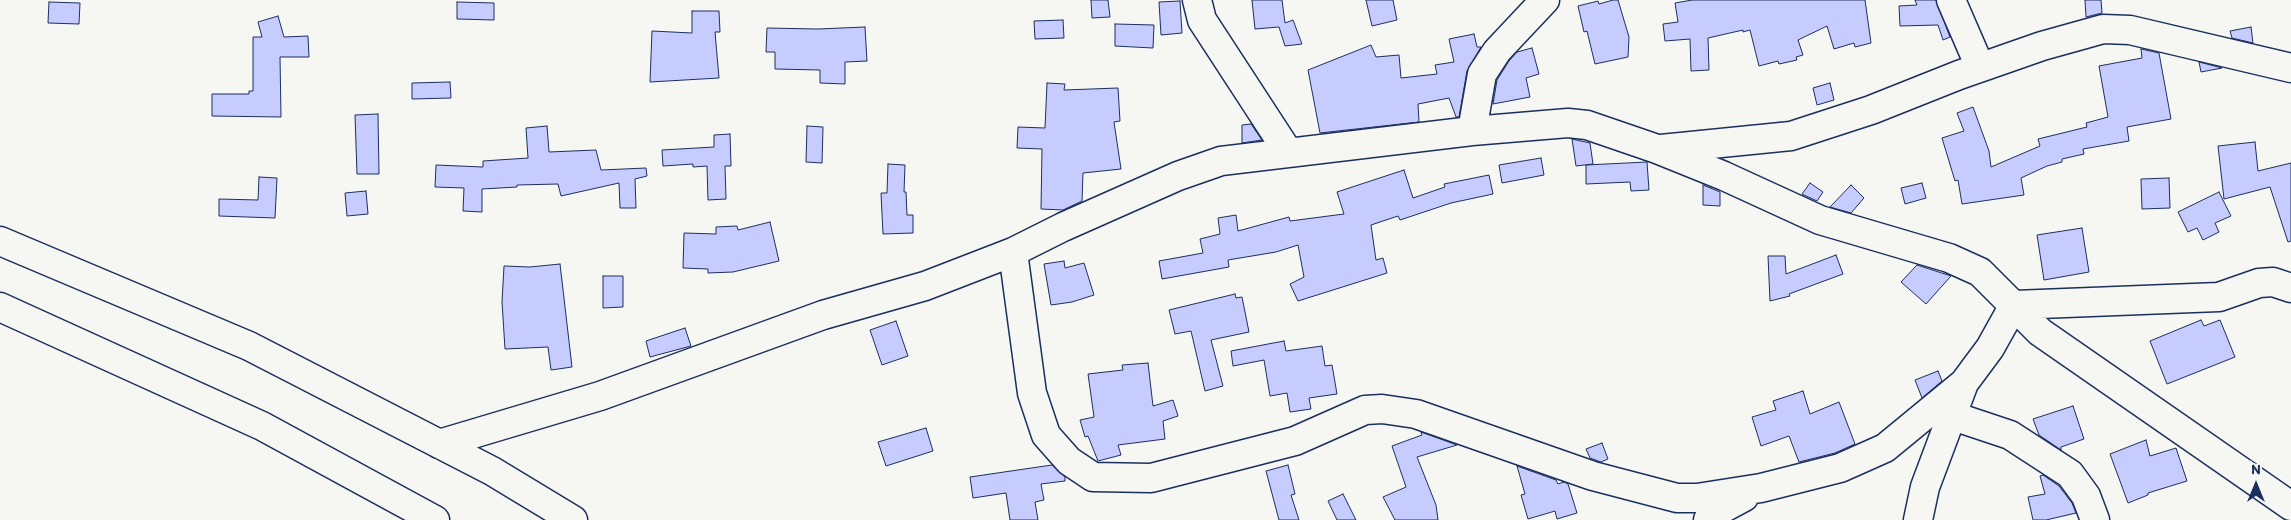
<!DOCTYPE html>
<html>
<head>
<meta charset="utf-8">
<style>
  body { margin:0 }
  #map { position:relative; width:2291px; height:520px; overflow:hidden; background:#f6f6f2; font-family:Itim,sans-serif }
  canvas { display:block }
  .north { position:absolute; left:2231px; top:460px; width:50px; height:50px; -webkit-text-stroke:4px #f6f6f2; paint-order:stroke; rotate:0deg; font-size:14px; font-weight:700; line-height:20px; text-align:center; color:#1b2f5e }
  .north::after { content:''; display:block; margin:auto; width:18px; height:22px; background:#1b2f5e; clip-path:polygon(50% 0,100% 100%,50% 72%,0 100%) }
</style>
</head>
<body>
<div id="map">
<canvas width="2291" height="520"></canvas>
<div class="north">N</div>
</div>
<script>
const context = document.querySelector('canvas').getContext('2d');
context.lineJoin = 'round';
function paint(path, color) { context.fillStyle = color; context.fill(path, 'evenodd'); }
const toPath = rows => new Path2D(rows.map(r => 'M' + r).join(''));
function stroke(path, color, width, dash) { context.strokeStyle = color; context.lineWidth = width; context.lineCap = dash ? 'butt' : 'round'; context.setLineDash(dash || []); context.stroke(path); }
const building = toPath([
  [1091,0,1108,0,1110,17,1092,18,1091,0],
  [1252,0,1282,0,1285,23,1293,20,1302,44,1285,46,1279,27,1255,29,1252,0],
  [1366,0,1393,0,1397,20,1372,26,1366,0],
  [1613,0,1618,0,1629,37,1628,57,1595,64,1587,31,1584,32,1578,6,1598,1,1599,4,1613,0],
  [1692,0,1865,0,1871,43,1855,47,1854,43,1834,49,1827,26,1798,40,1803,55,1796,57,1797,60,1779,64,1778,61,1759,66,1750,30,1743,32,1743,30,1708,38,1709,70,1691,71,1690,39,1665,41,1663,24,1678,22,1675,3,1692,0],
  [1915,0,1936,0,1950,37,1943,40,1938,25,1900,26,1899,6,1917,5,1915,0],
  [2085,0,2101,0,2102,13,2086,17,2085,0],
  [1180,1,1182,33,1161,35,1159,2,1180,1],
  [49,2,80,3,79,24,48,23,49,2],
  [457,2,494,3,494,20,457,19,457,2],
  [692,11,719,11,720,32,715,32,719,78,650,82,652,31,692,33,692,11],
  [278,16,284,37,308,36,309,57,280,57,281,117,212,116,212,94,249,94,249,91,253,91,253,37,262,37,258,22,278,16],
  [1063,20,1064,38,1035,39,1034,21,1063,20],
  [1115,24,1154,25,1153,48,1115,46,1115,24],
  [865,27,867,61,845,62,845,84,820,83,820,70,775,69,775,52,766,52,767,28,818,29,865,27],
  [2251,27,2253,43,2232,38,2230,31,2251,27],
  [1474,34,1477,47,1481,47,1467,71,1459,117,1456,117,1449,98,1418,104,1419,122,1320,133,1308,70,1371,45,1376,57,1399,55,1401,78,1437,74,1435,65,1454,62,1449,39,1474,34],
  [1532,48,1539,74,1526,78,1530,97,1493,104,1497,80,1509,61,1517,52,1532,48],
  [2141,49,2159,53,2171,119,2127,127,2129,141,2083,149,2084,154,2062,159,2062,162,2047,166,2021,178,2024,195,1962,204,1958,180,1955,181,1942,138,1964,131,1957,113,1973,107,1989,151,1991,167,2040,146,2038,139,2087,127,2086,123,2108,117,2099,66,2142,58,2141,49],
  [2199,62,2222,68,2201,72,2199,62],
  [450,82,451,98,412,99,412,83,450,82],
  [1047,83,1065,84,1064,90,1118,88,1120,121,1114,122,1121,169,1083,173,1082,201,1063,210,1041,209,1042,149,1017,148,1018,127,1045,128,1047,83],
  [1830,83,1834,100,1817,105,1813,88,1830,83],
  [378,114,379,174,357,174,355,115,378,114],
  [1251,124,1262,140,1242,143,1242,125,1251,124],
  [547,126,549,152,596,150,601,170,646,168,647,176,635,179,636,208,620,208,619,183,561,196,558,184,517,185,517,187,482,189,482,212,463,211,464,188,435,187,436,165,483,167,483,161,528,158,526,128,547,126],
  [807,126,823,127,822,163,806,162,807,126],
  [730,134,731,166,725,166,726,199,708,200,707,166,693,167,693,164,663,166,662,150,714,147,714,135,730,134],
  [1572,139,1590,143,1593,164,1576,166,1572,139],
  [2255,142,2258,171,2291,163,2291,241,2288,242,2270,187,2224,199,2218,146,2255,142],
  [1541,158,1544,175,1502,183,1499,165,1541,158],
  [1647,162,1649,190,1631,191,1630,182,1586,184,1586,165,1647,162],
  [888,164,905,165,904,192,906,192,907,215,913,215,913,233,883,234,881,193,887,193,888,164],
  [1404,170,1413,198,1445,187,1444,184,1489,175,1493,194,1451,203,1400,220,1398,216,1371,225,1376,260,1383,258,1387,273,1298,301,1290,284,1304,277,1298,245,1276,252,1228,260,1229,267,1162,279,1159,261,1203,253,1200,239,1220,234,1218,218,1236,215,1238,231,1289,217,1290,221,1344,214,1337,192,1404,170],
  [259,177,277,178,275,218,219,216,219,199,258,200,259,177],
  [2169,178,2170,208,2142,209,2141,179,2169,178],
  [1810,183,1823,192,1817,201,1802,194,1810,183],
  [1922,183,1926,198,1905,204,1901,188,1922,183],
  [1703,185,1720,192,1720,206,1703,205,1703,185],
  [1851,185,1864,198,1851,213,1830,207,1851,185],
  [366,191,368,214,347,216,345,193,366,191],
  [2219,192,2231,216,2215,223,2219,232,2203,240,2197,228,2188,232,2178,212,2219,192],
  [770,222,779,261,733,272,708,273,708,269,683,268,684,233,716,234,716,227,737,226,738,230,770,222],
  [2082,228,2089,272,2044,280,2037,235,2082,228],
  [1836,255,1843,274,1789,294,1790,296,1770,301,1768,256,1785,256,1786,274,1836,255],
  [1064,261,1065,268,1084,263,1094,295,1072,302,1051,305,1044,264,1064,261],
  [560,264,572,367,551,370,548,347,505,349,502,302,504,266,530,267,560,264],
  [1917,265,1951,276,1926,304,1901,282,1917,265],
  [603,276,623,276,623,307,603,308,603,276],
  [1235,294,1236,298,1242,297,1249,332,1211,340,1223,386,1205,391,1191,331,1175,334,1169,310,1235,294],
  [2201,320,2204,326,2220,320,2235,357,2167,384,2150,341,2201,320],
  [896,321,908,356,882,365,870,330,896,321],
  [685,328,691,346,650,357,646,341,685,328],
  [1284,341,1286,351,1322,346,1325,366,1332,365,1337,394,1309,398,1311,409,1290,412,1287,393,1270,396,1264,360,1233,366,1231,351,1284,341],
  [1148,363,1153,406,1173,400,1178,416,1163,421,1165,439,1118,445,1121,455,1098,461,1088,436,1085,437,1080,420,1094,417,1088,374,1123,370,1122,365,1148,363],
  [1938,371,1942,381,1922,398,1915,380,1938,371],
  [1803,391,1810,414,1839,402,1855,444,1835,453,1799,462,1789,436,1761,446,1752,417,1776,410,1773,401,1803,391],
  [2073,406,2084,439,2061,447,2061,450,2039,435,2033,419,2073,406],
  [926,428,933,451,886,466,878,442,926,428],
  [1421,432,1457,445,1417,457,1436,505,1438,520,1395,520,1383,497,1406,487,1392,446,1422,435,1421,432],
  [2146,440,2150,456,2176,448,2187,481,2148,493,2148,495,2128,503,2110,454,2146,440],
  [1602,443,1608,459,1601,462,1590,458,1586,449,1602,443],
  [1052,465,1065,477,1065,481,1041,484,1044,500,1035,502,1038,520,1010,520,1006,493,973,498,970,477,1052,465],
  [1288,465,1295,494,1291,495,1299,520,1279,520,1266,471,1288,465],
  [1517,466,1556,480,1558,484,1564,482,1568,484,1577,513,1557,519,1555,511,1528,519,1521,495,1525,494,1517,466],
  [2043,475,2059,486,2072,503,2076,513,2046,520,2033,520,2028,497,2045,494,2040,476,2043,475],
  [1343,494,1356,520,1337,520,1328,501,1343,494]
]);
paint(building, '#c7ccff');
stroke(building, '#1b2f5e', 1);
const minor = toPath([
  [1197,0,1202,20,1288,152],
  [1951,0,1980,67],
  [1472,131,1482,74,1497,51,1545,0],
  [1661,149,1791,136,1871,110,1959,75,2042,46,2103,29,2130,30,2291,68],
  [0,241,249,346,492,471,573,520],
  [1013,252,1032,393,1046,435,1069,461,1093,477,1151,478,1295,441,1365,410,1382,409,1416,414,1593,476,1677,498,1697,498,1761,488,1840,468,1885,448,1964,383],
  [0,307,262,426,435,520],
  [1950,415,2010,435,2070,474,2086,496,2095,520],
  [439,444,600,396,823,315,925,286,1013,252,1063,227,1178,176,1221,161,1472,131,1568,123,1587,125,1657,149,1724,176,1820,220,1949,258,1980,272,2040,332,2291,506],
  [1708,520,1718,511,1744,497],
  [1918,520,1925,487,1964,383,1990,348,2014,305,2219,297,2259,283,2273,282,2291,288]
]);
stroke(minor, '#1b2f5e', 31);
stroke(minor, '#f6f6f2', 28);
</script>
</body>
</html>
